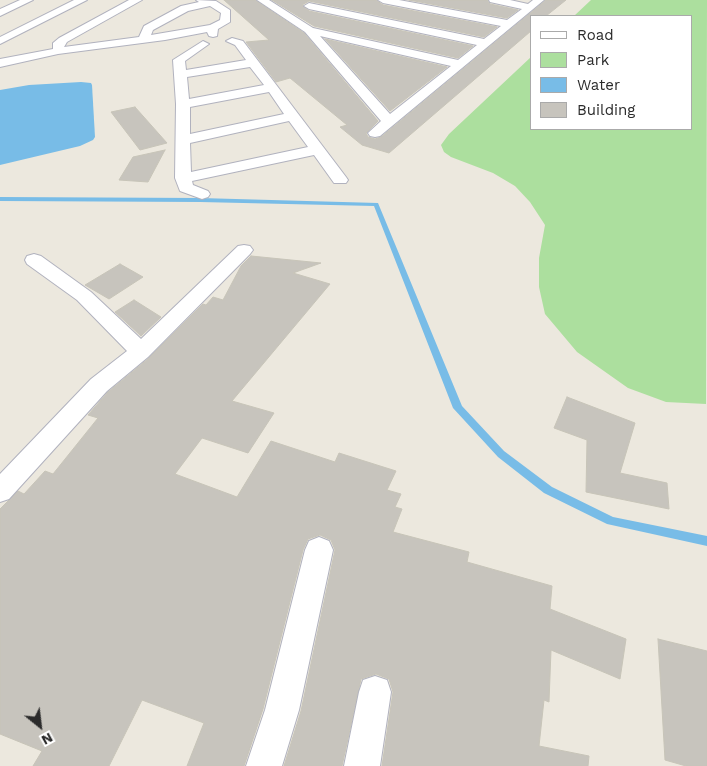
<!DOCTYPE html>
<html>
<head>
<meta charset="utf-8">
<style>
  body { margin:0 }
  #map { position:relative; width:707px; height:766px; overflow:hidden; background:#ece8de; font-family:"Work Sans",sans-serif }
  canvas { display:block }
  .legend { position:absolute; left:530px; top:15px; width:162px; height:115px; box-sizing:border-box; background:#fff; border:1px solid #aaa; margin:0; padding:6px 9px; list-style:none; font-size:15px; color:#2b2b2b }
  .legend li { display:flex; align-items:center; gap:10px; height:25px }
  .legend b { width:25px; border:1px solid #aaa }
  .north { position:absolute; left:15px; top:701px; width:50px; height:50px; -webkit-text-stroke:4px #fff; paint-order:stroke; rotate:151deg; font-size:14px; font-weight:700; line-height:20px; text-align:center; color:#2b2b2b }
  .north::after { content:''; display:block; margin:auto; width:18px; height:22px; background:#2b2b2b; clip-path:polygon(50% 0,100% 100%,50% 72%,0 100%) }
</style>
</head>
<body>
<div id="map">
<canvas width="707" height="766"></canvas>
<ul class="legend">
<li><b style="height:6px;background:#fff"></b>Road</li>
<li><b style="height:14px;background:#acdf9e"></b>Park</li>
<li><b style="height:14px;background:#78bce7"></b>Water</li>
<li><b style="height:14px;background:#c7c4bd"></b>Building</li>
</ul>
<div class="north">N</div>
</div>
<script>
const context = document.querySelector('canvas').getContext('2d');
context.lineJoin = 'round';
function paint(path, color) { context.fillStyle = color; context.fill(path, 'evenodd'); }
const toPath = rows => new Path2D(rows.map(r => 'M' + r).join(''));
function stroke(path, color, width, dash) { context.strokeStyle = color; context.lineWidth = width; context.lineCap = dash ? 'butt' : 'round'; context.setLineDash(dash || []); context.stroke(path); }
paint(toPath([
  [591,0,707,0,706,404,666,402,628,388,577,352,545,314,539,287,539,258,545,225,530,202,515,186,493,173,451,157,444,152,441,145,449,134,531,57,531,129,691,129,691,16,574,16]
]), '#acdf9e');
paint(toPath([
  [81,82,91,83,92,85,95,137,93,140,80,146,0,165,0,90,29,85]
]), '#78bce7');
paint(toPath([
  [0,197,200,198,378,203,462,406,504,451,552,487,613,517,707,536,707,546,607,524,544,493,498,457,453,408,374,206,200,202,0,201,0,197]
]), '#78bce7');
const building = toPath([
  [224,0,255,0,304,33,378,121,366,133,368,137,375,139,381,137,546,0,566,0,546,16,531,16,531,31,389,153,362,145,340,127,347,125,290,78,276,82,246,42,269,40,224,0],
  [272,0,376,0,383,5,497,27,484,37,309,1,302,5,309,11,473,46,458,58,314,26,272,0],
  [409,0,487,0,490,4,518,10,507,18,409,0],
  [325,39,447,67,390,111,325,39],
  [135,107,167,143,140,150,111,112,135,107],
  [165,150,148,182,119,180,133,157,165,150],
  [251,256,321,263,293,273,330,284,232,401,274,413,248,453,202,438,175,474,237,497,271,441,335,462,339,453,396,471,387,490,401,494,395,507,402,509,393,532,469,552,467,562,552,586,550,609,626,639,620,679,551,650,549,702,544,700,539,746,589,756,588,766,382,766,393,692,389,679,376,674,361,679,342,766,284,766,301,711,335,550,331,540,320,535,308,539,303,550,263,709,244,766,187,766,204,723,142,700,109,766,33,766,42,751,0,734,0,509,18,491,24,494,45,471,53,474,98,418,88,415,108,392,149,358,203,304,206,305,213,297,223,300,241,266,251,256],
  [120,264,143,277,109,299,85,285,120,264],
  [134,300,161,317,141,336,115,312,134,300],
  [567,397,635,423,620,473,667,483,669,509,586,492,587,440,554,428,567,397],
  [658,639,707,651,707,766,686,766,665,760,658,639]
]);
paint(building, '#c7c4bd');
stroke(building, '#c7c4b8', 1);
const street = toPath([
  [20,0,33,0,0,16,0,9,20,0],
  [74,0,87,0,0,44,0,37,74,0],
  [129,0,142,0,67,42,64,47,139,37,144,26,181,6,199,2,196,0,216,1,230,10,230,22,218,29,217,36,213,37,209,36,207,32,165,40,58,54,0,67,0,59,53,49,53,43,59,38,129,0],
  [210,6,221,13,220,20,210,25,151,35,153,30,188,11,210,6],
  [257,0,269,0,313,28,458,60,477,45,309,9,304,6,309,3,484,39,501,26,383,3,378,0,399,0,507,20,522,9,490,2,489,0,510,0,528,4,533,0,544,0,380,136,375,137,370,136,368,133,381,121,305,32,257,0],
  [320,36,451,66,390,114,320,36],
  [232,38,243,41,346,177,348,180,346,183,334,183,314,155,192,181,193,185,208,191,210,194,208,197,202,199,180,191,175,178,176,104,173,60,203,41,209,44,185,61,186,70,246,60,235,45,226,41,232,38],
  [250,67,264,85,189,99,187,77,250,67],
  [269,92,284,114,190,134,190,107,269,92],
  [289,121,308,147,191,172,190,143,289,121],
  [244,245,250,246,253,250,250,254,148,357,107,391,9,499,0,502,0,474,91,379,127,351,77,300,27,264,25,260,27,256,34,254,41,256,91,292,141,339,238,246,244,245],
  [319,537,329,541,333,550,299,710,282,766,246,766,265,710,305,550,309,541,319,537],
  [375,676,387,680,391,692,380,766,344,766,359,692,363,680,375,676]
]);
stroke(street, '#b1b2be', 2);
paint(street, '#fff');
</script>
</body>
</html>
